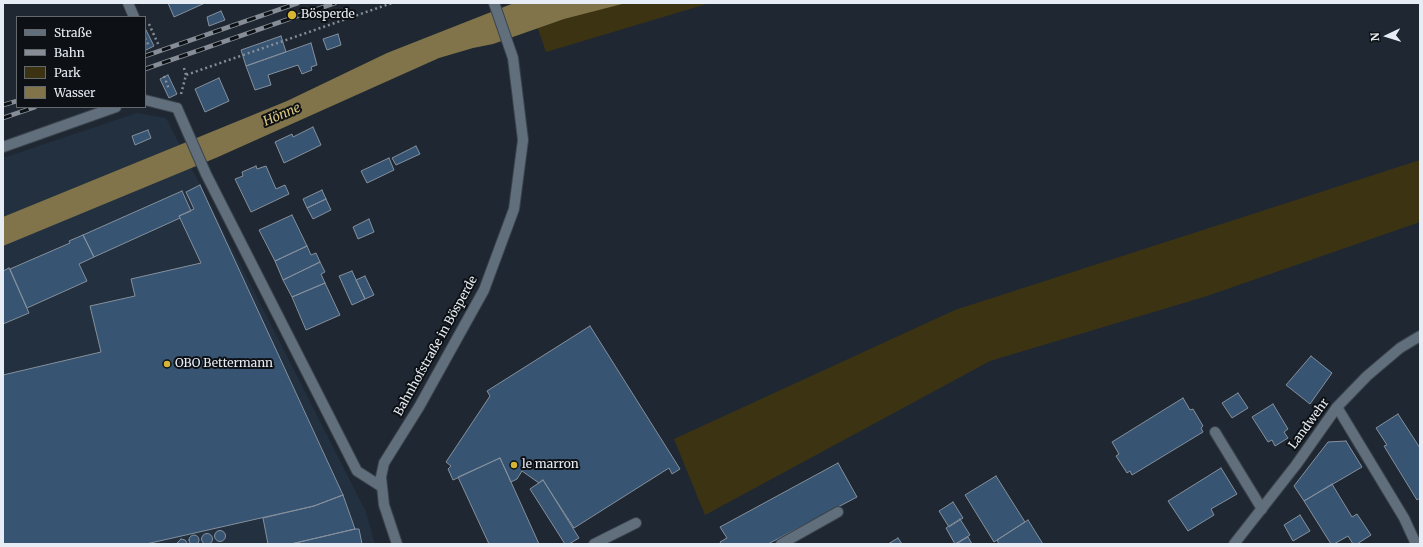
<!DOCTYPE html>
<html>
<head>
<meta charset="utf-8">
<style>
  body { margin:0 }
  #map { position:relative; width:1423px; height:547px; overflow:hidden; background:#1f2832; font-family:Merriweather,serif }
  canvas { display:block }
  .frame { position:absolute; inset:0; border:4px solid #e7edf4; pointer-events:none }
  .legend { position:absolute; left:16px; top:16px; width:130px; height:92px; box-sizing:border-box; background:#0d1115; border:1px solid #64696e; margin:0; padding:5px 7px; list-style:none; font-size:12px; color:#e7edf4 }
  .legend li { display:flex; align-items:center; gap:8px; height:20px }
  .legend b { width:20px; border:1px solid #64696e }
  .north { position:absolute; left:1367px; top:16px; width:40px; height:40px; -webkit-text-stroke:3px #0d1115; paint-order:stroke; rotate:266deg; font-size:11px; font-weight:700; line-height:16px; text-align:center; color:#e7edf4 }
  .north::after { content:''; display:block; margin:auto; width:14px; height:18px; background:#e7edf4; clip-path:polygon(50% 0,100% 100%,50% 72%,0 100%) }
</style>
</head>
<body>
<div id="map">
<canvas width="1423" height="547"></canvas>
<div class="frame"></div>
<ul class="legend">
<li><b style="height:5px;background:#616e7c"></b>Straße</li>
<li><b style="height:5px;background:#868d96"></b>Bahn</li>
<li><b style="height:11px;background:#3c3313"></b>Park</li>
<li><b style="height:11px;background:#81744a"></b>Wasser</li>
</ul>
<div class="north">N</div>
</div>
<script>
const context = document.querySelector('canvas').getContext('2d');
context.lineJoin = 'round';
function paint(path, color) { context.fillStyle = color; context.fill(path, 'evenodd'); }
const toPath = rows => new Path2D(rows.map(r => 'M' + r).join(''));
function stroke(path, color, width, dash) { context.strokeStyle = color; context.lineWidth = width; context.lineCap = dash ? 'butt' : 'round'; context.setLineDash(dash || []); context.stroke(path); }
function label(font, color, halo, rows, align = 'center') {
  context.font = font + ' Merriweather,serif'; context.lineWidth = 4; context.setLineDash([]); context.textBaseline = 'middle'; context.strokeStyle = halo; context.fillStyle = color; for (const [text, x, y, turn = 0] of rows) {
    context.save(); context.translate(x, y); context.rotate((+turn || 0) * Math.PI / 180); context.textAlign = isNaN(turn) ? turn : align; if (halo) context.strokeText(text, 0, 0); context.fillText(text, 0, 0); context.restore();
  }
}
paint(toPath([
  [137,113,166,118,366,512,375,544,3,544,3,158]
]), '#22303f');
paint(toPath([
  [529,3,710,3,546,52],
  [1420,160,1420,222,1207,296,990,361,705,515,674,439,955,310]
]), '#3c3313');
paint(toPath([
  [514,3,626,3,564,19,493,44,473,48,439,58,218,157,3,246,3,217,287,101,387,53]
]), '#81744a');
const building = toPath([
  [168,3,205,3,174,17,168,3],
  [221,11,225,20,209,26,207,17,221,11],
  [145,28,154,46,146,50,145,48,145,28],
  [338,34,341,45,327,50,323,39,338,34],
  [281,36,286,52,246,66,241,50,281,36],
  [311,43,317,65,311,67,312,70,302,74,298,65,268,75,271,85,255,90,246,66,311,43],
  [168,75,177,94,169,98,160,79,168,75],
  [219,78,229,101,205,112,195,89,219,78],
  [313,127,321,145,284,163,275,142,292,134,293,137,313,127],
  [148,130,151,138,135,145,132,136,148,130],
  [416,146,420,154,396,165,392,158,416,146],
  [389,158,394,170,367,183,361,171,389,158],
  [256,166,257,169,266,166,276,189,285,185,289,194,251,212,235,179,243,176,242,172,256,166],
  [200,185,343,495,314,506,146,544,3,544,3,375,101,352,90,306,135,296,131,279,201,263,179,216,194,209,186,192,200,185],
  [322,190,326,199,307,208,303,199,322,190],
  [182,191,191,211,179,216,180,218,94,257,83,235,182,191],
  [326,199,331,210,313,219,307,208,326,199],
  [292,215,307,246,275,261,259,230,292,215],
  [369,219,374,232,358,239,353,227,369,219],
  [83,235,94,257,79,264,87,281,27,308,10,269,70,243,69,241,83,235],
  [307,246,311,255,316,253,320,262,283,280,275,261,307,246],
  [320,262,325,272,321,274,325,283,292,297,283,280,320,262],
  [9,268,29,313,3,324,3,271,9,268],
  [352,271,365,299,352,305,339,276,352,271],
  [365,276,374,295,365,299,356,280,365,276],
  [325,283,340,315,306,330,292,297,325,283],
  [590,326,680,469,672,474,669,468,574,528,543,480,539,483,522,471,517,479,511,482,500,458,453,480,448,469,451,466,446,462,490,396,487,391,590,326],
  [1311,356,1332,373,1310,404,1286,385,1311,356],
  [1238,393,1248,408,1232,418,1222,403,1238,393],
  [1183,398,1190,410,1193,409,1203,426,1201,428,1203,432,1132,475,1130,471,1127,473,1116,456,1119,454,1112,442,1183,398],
  [1273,404,1288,429,1284,432,1288,438,1275,446,1272,440,1268,442,1252,417,1273,404],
  [1398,414,1420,448,1420,498,1417,500,1384,446,1387,445,1376,428,1398,414],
  [1346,441,1362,467,1304,501,1294,486,1328,442,1346,441],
  [500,458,511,482,539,544,489,544,458,477,500,458],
  [838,463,857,497,768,544,721,544,720,542,727,538,720,527,838,463],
  [1221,468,1237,494,1211,509,1214,515,1188,531,1168,501,1221,468],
  [996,476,1025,522,994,542,965,495,996,476],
  [543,480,579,538,569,544,565,544,530,489,543,480],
  [1332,484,1352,517,1357,514,1371,535,1357,544,1353,544,1348,536,1334,544,1331,544,1304,501,1332,484],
  [343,495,355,529,291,544,268,544,263,518,314,506,343,495],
  [953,502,963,518,949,527,939,511,953,502],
  [1300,515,1310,531,1293,541,1284,525,1300,515],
  [960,519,970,535,955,544,946,528,960,519],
  [1028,520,1043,544,999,544,997,540,1028,520],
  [355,529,359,529,362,544,291,544,355,529],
  '214.5 536a5.5 5.5 0 1 1 11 0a5.5 5.5 0 1 1-11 0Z',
  '201.5 539a5.5 5.5 0 1 1 11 0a5.5 5.5 0 1 1-11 0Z',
  '189 540a5 5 0 1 1 10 0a5 5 0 1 1-10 0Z',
  [968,537,972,544,956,544,968,537],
  [898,538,902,544,888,544,898,538],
  [181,539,185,540,188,544,176,544,181,539]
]);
paint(building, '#375473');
stroke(building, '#85909c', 1);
const lane = toPath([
  [145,100,177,108],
  [3,147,116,107],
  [1215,432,1262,509],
  [594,544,636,523]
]);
const street = toPath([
  [128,3,134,17],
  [177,108,206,174,357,471,382,487],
  [1337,407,1404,518,1416,544],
  [397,544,384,505,381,477,384,463,419,407,484,290,514,209,523,140,513,58,494,3],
  [781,544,838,512],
  [1234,544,1296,465,1337,407,1367,376,1400,348,1420,336]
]);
stroke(lane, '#3b444d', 12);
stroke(street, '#3b444d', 12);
stroke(toPath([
  [149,24,159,46],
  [145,38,149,46],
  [184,68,186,75],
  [164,76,169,89],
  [181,94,186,75,392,3]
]), '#868d95', 2.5, [2, 3]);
stroke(lane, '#616e7c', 10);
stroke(street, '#616e7c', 10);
const rail = toPath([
  [145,56,298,3],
  [145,69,335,3],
  [3,105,17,101],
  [3,118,35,107]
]);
stroke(rail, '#868d96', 4.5);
stroke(rail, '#0d1115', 3, [9]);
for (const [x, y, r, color] of [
  [292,15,5,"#d6b534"],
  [167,364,4,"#d6b534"],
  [514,465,4,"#d6b534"]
]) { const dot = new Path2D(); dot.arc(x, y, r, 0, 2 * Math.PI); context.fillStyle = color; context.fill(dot); stroke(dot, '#0d1115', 1.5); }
label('12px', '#e7edf4', '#0d1115', [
  ["Bösperde",301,15],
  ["OBO Bettermann",175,364],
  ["le marron",522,465]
], 'left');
label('12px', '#e7edf4', '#0d1115', [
  ["Bahnhofstraße in Bösperde",436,346,-61],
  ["Landwehr",1309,424,-54]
]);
label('italic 13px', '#dac680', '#0d1115', [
  ["Hönne",282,115,-23]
]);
</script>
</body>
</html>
